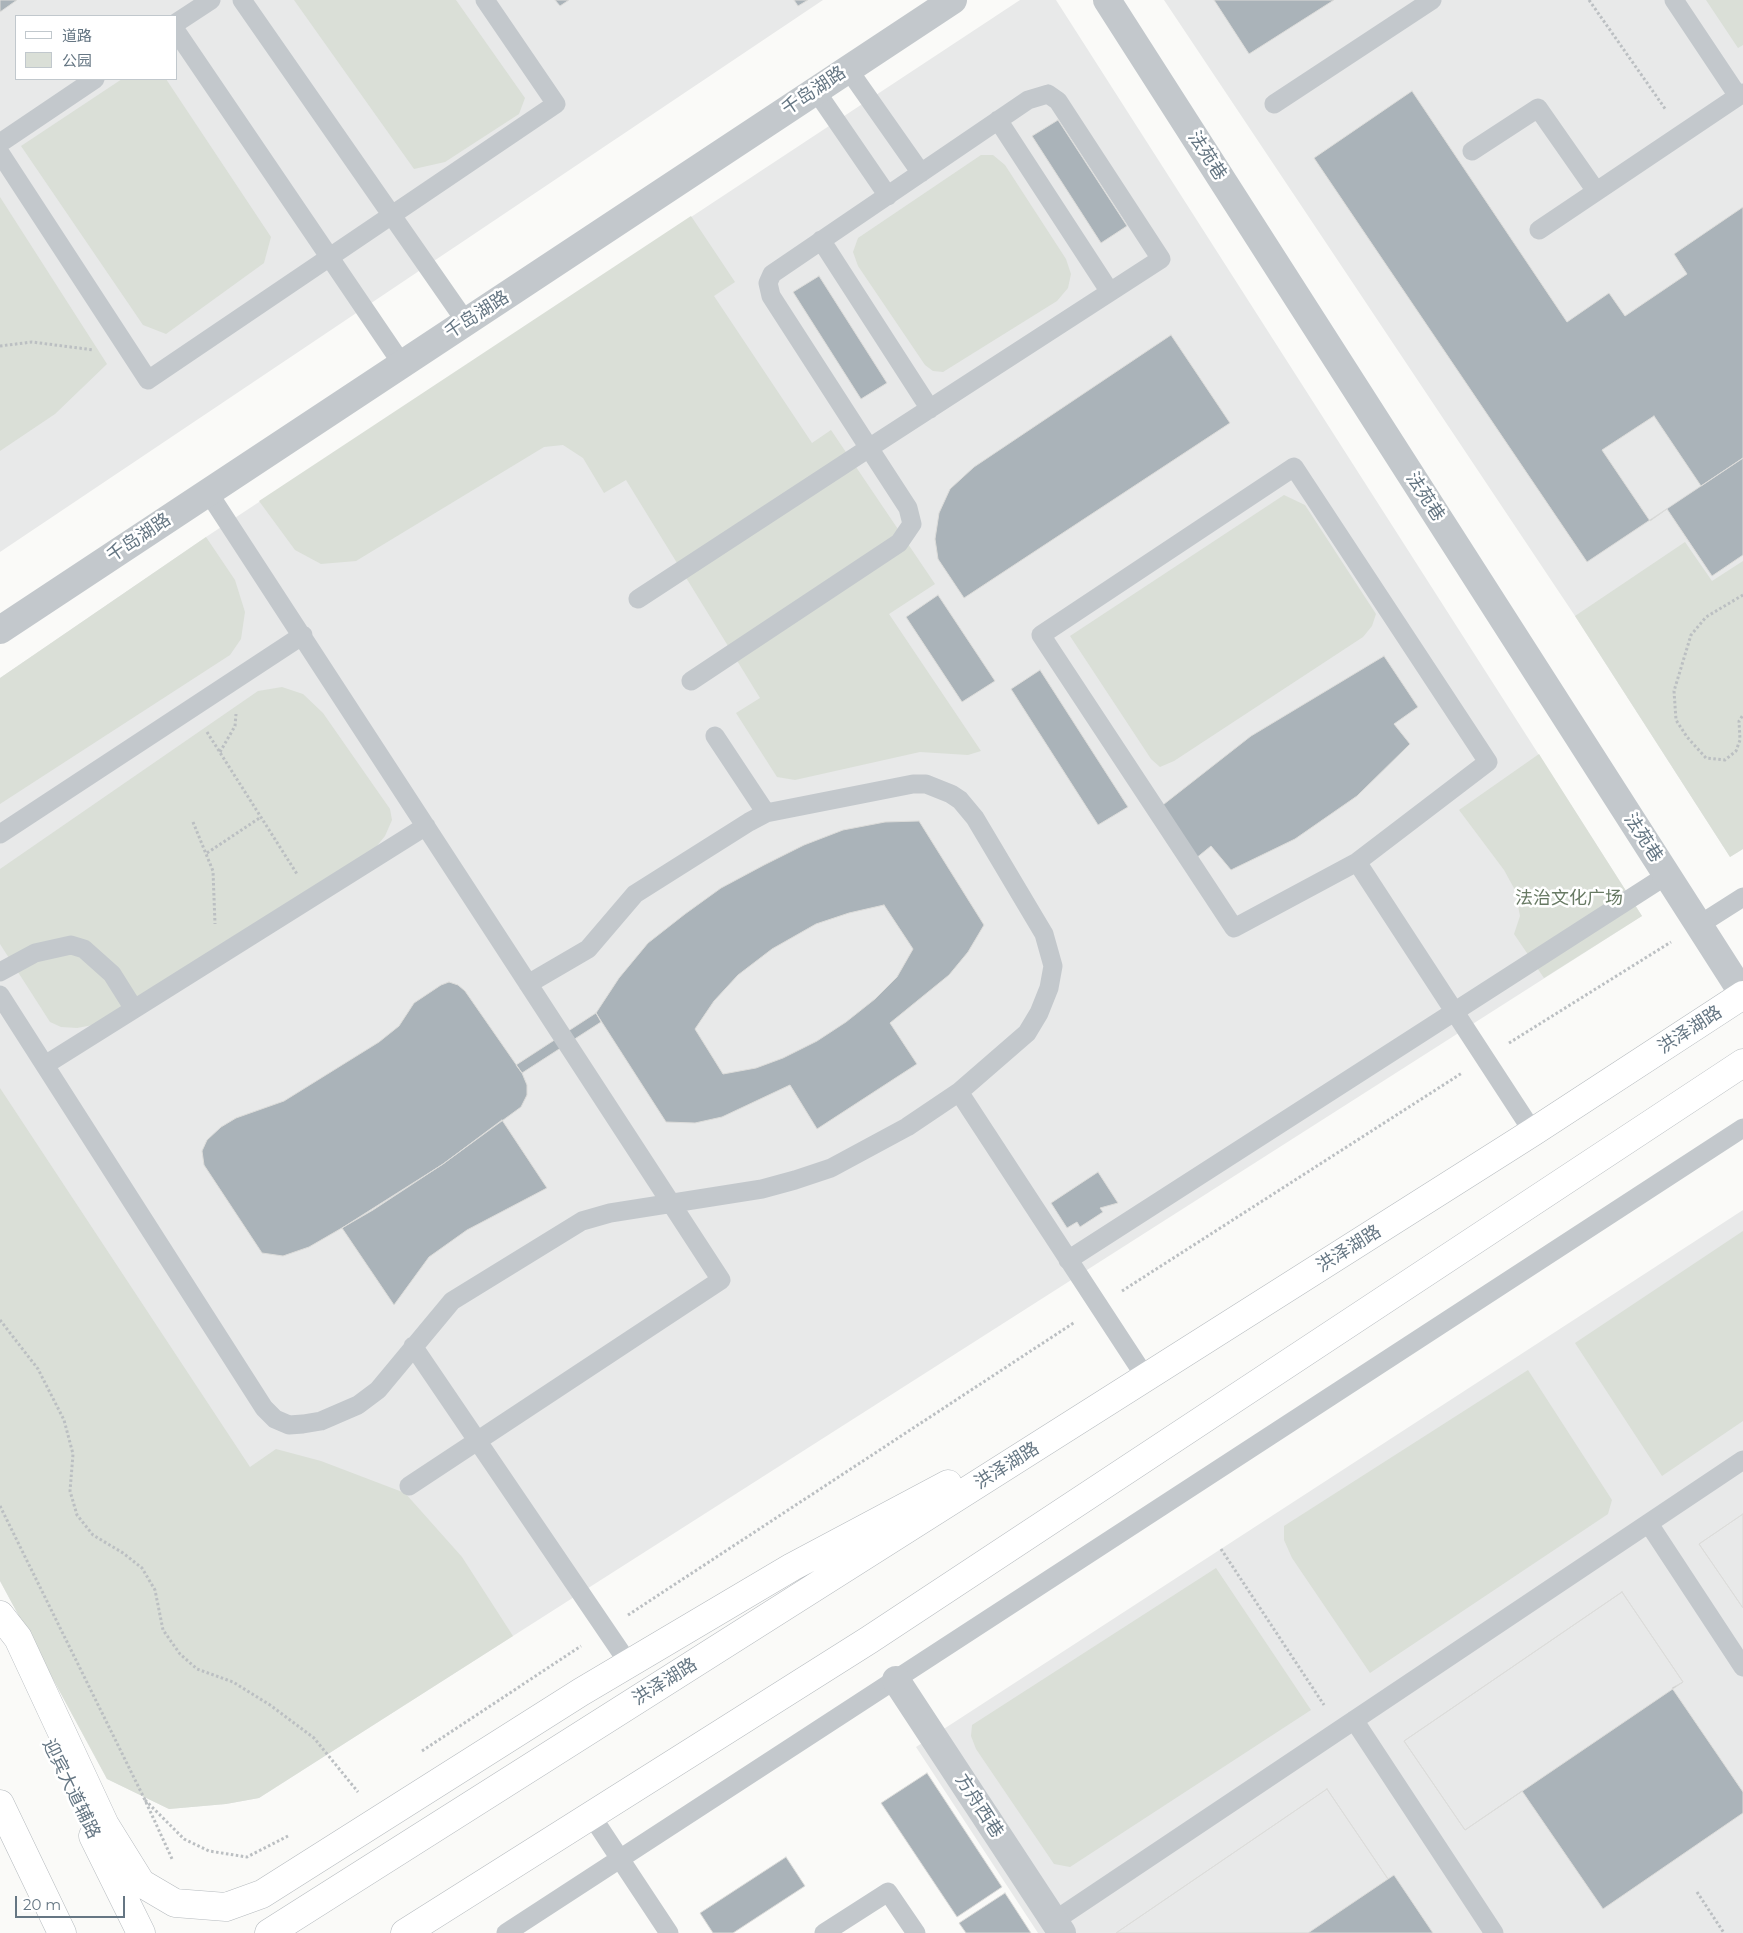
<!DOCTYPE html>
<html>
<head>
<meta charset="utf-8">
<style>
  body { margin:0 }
  #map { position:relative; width:1743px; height:1933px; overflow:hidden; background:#fafaf8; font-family:Montserrat,"Noto Sans SC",sans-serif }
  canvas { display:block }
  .legend { position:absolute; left:15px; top:15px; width:162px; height:65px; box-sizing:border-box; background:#fff; border:1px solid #c1c8cd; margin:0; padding:6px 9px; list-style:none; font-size:15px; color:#657683 }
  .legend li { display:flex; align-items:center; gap:10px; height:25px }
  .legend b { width:25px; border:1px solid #c1c8cd }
  .scale { position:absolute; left:15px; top:1896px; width:110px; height:22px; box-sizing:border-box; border:2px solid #657683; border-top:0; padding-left:6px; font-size:15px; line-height:18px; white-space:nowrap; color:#657683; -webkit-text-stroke:4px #fff; paint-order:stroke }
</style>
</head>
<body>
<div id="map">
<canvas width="1743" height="1933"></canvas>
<ul class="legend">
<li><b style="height:6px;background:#fff"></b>道路</li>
<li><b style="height:14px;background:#dadfd7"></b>公园</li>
</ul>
<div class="scale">20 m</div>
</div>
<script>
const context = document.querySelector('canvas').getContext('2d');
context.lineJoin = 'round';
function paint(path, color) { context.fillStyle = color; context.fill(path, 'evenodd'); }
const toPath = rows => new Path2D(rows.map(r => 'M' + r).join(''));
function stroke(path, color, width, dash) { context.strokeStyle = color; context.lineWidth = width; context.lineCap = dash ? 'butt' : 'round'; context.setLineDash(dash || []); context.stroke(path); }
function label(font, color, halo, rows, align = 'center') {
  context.font = font + ' Montserrat,"Noto Sans SC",sans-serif'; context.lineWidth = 5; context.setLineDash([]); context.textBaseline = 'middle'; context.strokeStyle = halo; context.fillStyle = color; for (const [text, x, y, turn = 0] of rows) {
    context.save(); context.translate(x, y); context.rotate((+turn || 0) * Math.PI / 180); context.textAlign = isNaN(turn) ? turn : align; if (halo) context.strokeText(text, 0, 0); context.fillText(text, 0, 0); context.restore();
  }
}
paint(toPath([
  [0,0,823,0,0,552],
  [16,16,176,16,176,79,16,79],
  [1020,0,1056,0,1642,916,259,1798,226,1804,169,1809,107,1779,0,1581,0,678,206,537],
  [1164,0,1743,0,1743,849,1730,857,1575,616],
  [1743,1210,1743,1933,1038,1933,916,1747]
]), '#e8e9e9');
paint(toPath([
  [294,0,456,0,525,98,519,114,445,162,414,169],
  [1706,0,1743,0,1743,45,1738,48],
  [122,79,166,79,271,237,264,263,166,334,143,325,21,146],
  [981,155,993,155,1005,165,1066,259,1071,274,1068,288,1057,301,943,372,933,371,925,365,858,266,853,252,858,238],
  [0,197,107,364,55,414,0,451],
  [691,216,735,282,714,296,812,443,831,430,935,584,889,614,981,751,968,755,920,752,795,780,777,777,736,713,760,698,626,480,604,493,583,458,563,445,544,447,356,561,321,564,295,550,259,501],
  [1284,495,1305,505,1376,614,1372,626,1363,637,1174,761,1160,767,1151,759,1070,636],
  [206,537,235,580,245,612,241,639,230,655,0,804,0,678],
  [1685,542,1712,581,1743,561,1743,849,1730,857,1575,616],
  [282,687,303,694,323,713,390,809,392,820,385,836,376,847,93,1025,77,1028,61,1027,50,1022,0,944,0,869,258,691],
  [1539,754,1642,916,1544,978,1514,934,1520,916,1515,890,1504,870,1459,810],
  [0,1088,250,1467,276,1449,321,1461,405,1493,462,1557,513,1636,259,1798,226,1804,169,1809,107,1779,0,1581],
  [1743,1231,1743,1421,1662,1476,1575,1343],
  [1528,1370,1612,1500,1608,1514,1370,1673,1292,1558,1284,1540,1284,1526],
  [1216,1568,1311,1710,1070,1867,1054,1864,976,1749,971,1736,972,1725]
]), '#dadfd7');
const building = toPath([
  [0,0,17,0,0,12,0,0],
  [555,0,569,0,560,6,555,0],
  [794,0,808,0,798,6,794,0],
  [1214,0,1334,0,1249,54,1214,0],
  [1412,91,1567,322,1609,293,1625,316,1687,274,1674,254,1743,207,1743,458,1587,562,1314,158,1412,91],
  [1058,120,1127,226,1101,243,1032,136,1058,120],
  [819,276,887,383,861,399,793,292,819,276],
  [1171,335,1230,423,964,598,938,559,935,539,939,513,950,489,974,467,1171,335],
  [1654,416,1701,486,1743,458,1743,555,1712,576,1667,509,1650,521,1602,450,1654,416],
  [938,595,995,681,962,702,906,617,938,595],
  [1384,656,1418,707,1394,724,1410,744,1357,796,1295,839,1231,870,1211,846,1195,859,1159,808,1251,736,1384,656],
  [1040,670,1128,807,1098,825,1011,689,1040,670],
  [919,821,984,925,968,952,949,975,890,1023,917,1064,817,1129,790,1085,722,1117,695,1123,666,1122,596,1013,619,978,648,943,685,914,721,888,764,865,804,845,843,830,885,822,919,821],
  [884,905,913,949,897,977,875,999,846,1022,817,1041,783,1058,756,1068,723,1074,695,1029,714,1001,738,975,772,949,816,924,849,913,884,905],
  [449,982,458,985,465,991,522,1073,527,1085,527,1095,521,1107,443,1164,373,1210,309,1247,283,1256,262,1253,204,1165,202,1151,207,1140,221,1127,236,1118,284,1101,379,1042,399,1026,414,1003,441,985,449,982],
  [596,1013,601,1022,522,1073,516,1065,596,1013],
  [502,1120,547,1188,467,1230,429,1257,394,1305,342,1228,443,1164,502,1120],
  [1098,1172,1118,1203,1100,1208,1103,1212,1080,1227,1077,1222,1067,1228,1051,1203,1098,1172],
  [1743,1514,1743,1608,1699,1544,1743,1514],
  [1743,1514,1743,1608,1699,1544,1743,1514],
  [1622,1592,1683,1682,1672,1688,1743,1792,1743,1813,1603,1909,1522,1791,1465,1830,1404,1741,1622,1592],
  [1622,1592,1683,1682,1465,1830,1404,1741,1622,1592],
  [927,1773,1002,1887,957,1917,881,1803,927,1773],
  [1327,1789,1388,1879,1394,1875,1433,1933,1116,1933,1327,1789],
  [1327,1789,1388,1879,1308,1933,1116,1933,1327,1789],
  [786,1857,805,1886,733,1933,713,1933,700,1913,786,1857],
  [1005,1893,1031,1933,966,1933,959,1923,1005,1893]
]);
paint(building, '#aab3b9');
stroke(building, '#dcdcda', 1);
const primary = toPath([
  [0,1615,18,1638,105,1825,141,1883,175,1903,226,1907,262,1894,581,1692,792,1567,948,1484],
  [93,1836,141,1933],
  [269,1933,1533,1132,1743,995],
  [405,1933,869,1640,1743,1063]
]);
const trunk = toPath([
  [0,1804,62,1933]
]);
stroke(primary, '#b5babe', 29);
stroke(trunk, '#b4b9bd', 29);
stroke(toPath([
  [1589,0,1666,110],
  [0,346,32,342,94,350],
  [1743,595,1706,617,1691,635,1674,691,1676,720,1687,737,1706,758,1725,760,1736,751,1740,740,1739,721,1743,715],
  [207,732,297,874],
  [220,752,235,726,236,714],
  [193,822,213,871,215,924],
  [207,853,261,817],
  [1509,1043,1671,942],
  [1122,1291,1462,1073],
  [0,1320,38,1369,64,1420,73,1454,70,1491,77,1515,93,1535,123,1553,142,1568,155,1590,163,1630,180,1654,197,1669,233,1682,270,1705,314,1738,358,1792],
  [0,1506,145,1800,173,1861],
  [1221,1549,1324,1705],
  [628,1615,1075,1322],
  [422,1751,581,1646],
  [145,1800,184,1839,209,1851,247,1857,288,1836],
  [1697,1892,1724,1933]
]), '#bbbfc2', 3, [2.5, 2.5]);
stroke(toPath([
  [242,0,466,322],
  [1674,0,1738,96],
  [176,23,211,0],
  [176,31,402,364],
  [848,69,921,173],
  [816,91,888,196],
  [1048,94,1058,101,1161,259,869,448,771,296,768,283,772,274,1028,100,1048,94],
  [1274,104,1432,0],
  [998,120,1110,292],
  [0,143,95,79],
  [1472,151,1538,108,1596,191],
  [0,153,148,380,556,104,485,0],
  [1539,230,1743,93],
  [821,240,930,409],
  [208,492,721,1280,409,1486],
  [638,599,869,448,908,508,912,524,899,543,691,681],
  [715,736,766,813],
  [0,834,303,635],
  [1357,862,1234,928,1041,635,1294,467,1488,762,1357,862,1533,1132],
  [1699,925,1743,897],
  [0,972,35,953,71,945,84,949,112,974,134,1009],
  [0,995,264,1408,275,1419,289,1425,303,1424,321,1421,358,1405,378,1390,452,1301,582,1221,610,1213,762,1189,795,1180,831,1168,907,1127,959,1092,1027,1033,1039,1013,1049,988,1053,966,1044,934,975,818,960,800,951,794,926,784,913,784,766,813,749,822,635,894,588,949,528,984],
  [45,1065,426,826],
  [959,1092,1146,1378],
  [1068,1260,1667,875],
  [413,1346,629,1664],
  [1649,1524,1743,1667],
  [1354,1720,1494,1933],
  [591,1815,669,1933],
  [1054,1921,1743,1460],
  [506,1933,1743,1128],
  [824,1933,888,1892,916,1933]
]), '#c3c8cc', 19);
stroke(toPath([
  [1107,0,1743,994],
  [0,630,953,0],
  [896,1680,1062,1933]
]), '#c3c8cc', 28);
stroke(primary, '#fff', 28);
stroke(trunk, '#fff', 28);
label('18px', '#657683', '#fff', [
  ["千岛湖路",814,91,-34],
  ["法苑巷",1207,156,57],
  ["千岛湖路",477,315,-33],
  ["法苑巷",1425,497,57],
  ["千岛湖路",139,538,-34],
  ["法苑巷",1643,838,57],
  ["洪泽湖路",1690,1030,-33],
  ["洪泽湖路",1349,1249,-32],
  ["洪泽湖路",1007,1466,-32],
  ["洪泽湖路",665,1682,-32],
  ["迎宾大道辅路",71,1789,64],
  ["方舟西巷",979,1806,57]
]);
label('18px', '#687a64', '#fff', [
  ["法治文化广场",1569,899]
]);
</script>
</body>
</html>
